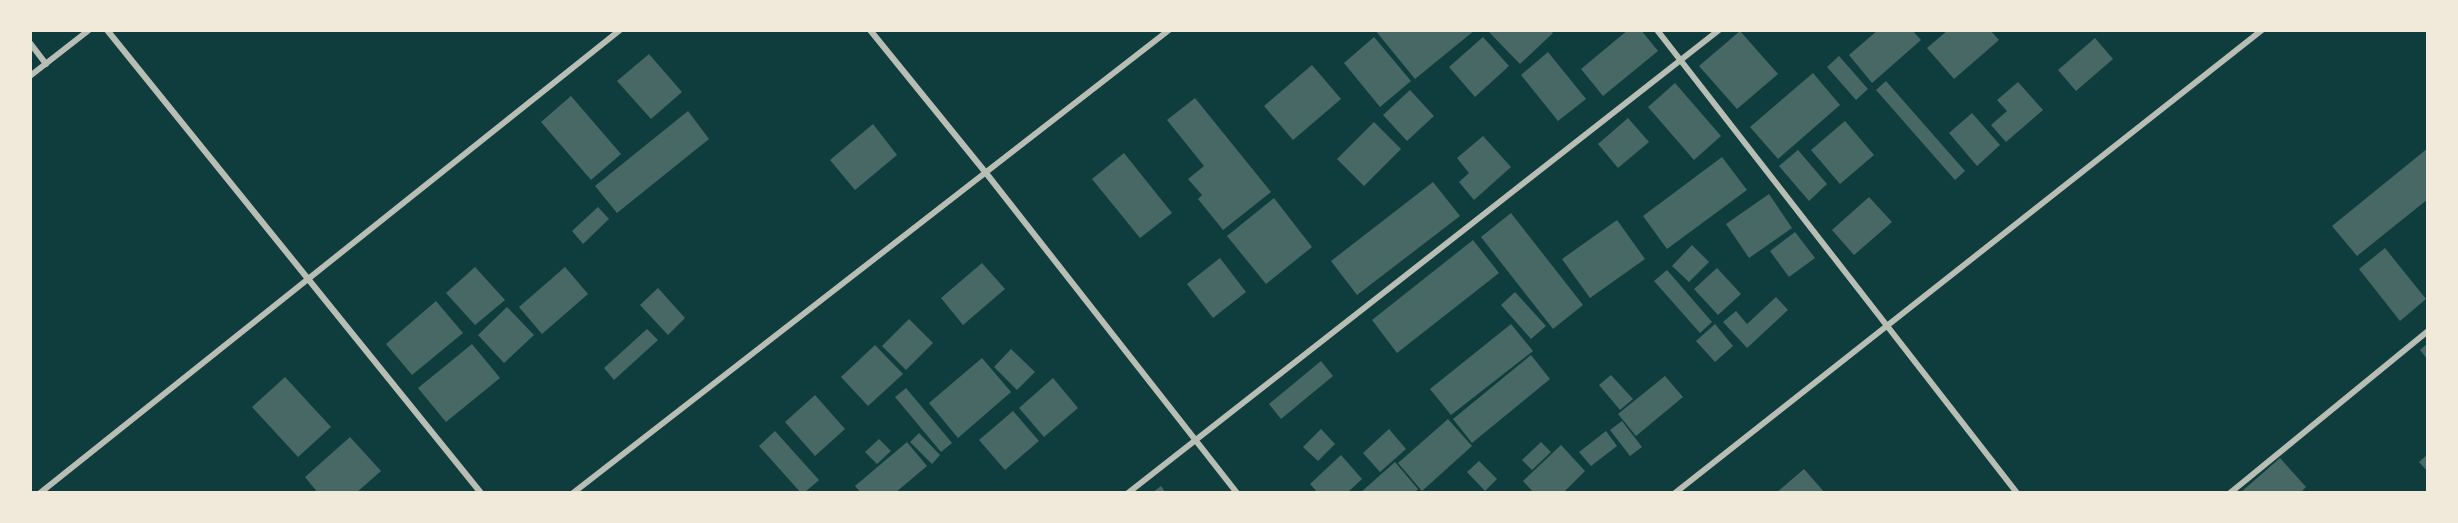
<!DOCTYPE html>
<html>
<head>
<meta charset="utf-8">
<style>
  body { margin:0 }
  #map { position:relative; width:2458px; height:523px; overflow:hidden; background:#0f3d3e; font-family:Quicksand,sans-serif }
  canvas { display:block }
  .frame { position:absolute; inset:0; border:32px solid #f1e9da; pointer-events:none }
</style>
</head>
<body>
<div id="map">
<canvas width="2458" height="523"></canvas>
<div class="frame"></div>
</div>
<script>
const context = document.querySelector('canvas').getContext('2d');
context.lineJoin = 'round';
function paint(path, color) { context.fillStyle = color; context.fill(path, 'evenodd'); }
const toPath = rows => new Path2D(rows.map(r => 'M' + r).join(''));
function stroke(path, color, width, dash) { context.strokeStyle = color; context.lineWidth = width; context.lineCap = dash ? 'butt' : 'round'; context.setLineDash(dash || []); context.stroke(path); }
paint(toPath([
  [1375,30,1475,30,1415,79],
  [1487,30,1550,30,1553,33,1520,64],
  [1628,30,1641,30,1658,51,1603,96,1581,69],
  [1878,30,1912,30,1921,40,1872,83,1849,55],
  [1948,30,1990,30,1999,40,1954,79,1927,48],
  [1740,31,1778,74,1737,109,1699,66],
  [1374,37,1411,81,1380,107,1344,63],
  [1483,37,1509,66,1475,97,1449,67],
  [2095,38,2113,59,2076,91,2058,70],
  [1548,52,1586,99,1558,121,1521,75],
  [649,54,682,92,651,119,617,81],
  [1839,56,1868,89,1856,100,1827,67],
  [1312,65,1341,99,1293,140,1264,106],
  [1813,73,1840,105,1778,159,1750,127],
  [1886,81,1965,171,1955,180,1876,90],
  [2018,82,2043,110,2006,142,1991,125,2007,111,1997,100],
  [1675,83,1721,136,1694,160,1648,107],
  [1410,90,1434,116,1407,141,1383,115],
  [571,96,621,154,591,180,541,122],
  [1195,98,1271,192,1223,230,1198,199,1202,195,1188,179,1204,166,1167,120],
  [688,111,709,139,617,213,595,186],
  [1972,113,2000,145,1977,166,1949,133],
  [1628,118,1649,142,1618,168,1598,144],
  [1845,121,1874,155,1840,184,1811,150],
  [1374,122,1401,149,1364,186,1337,159],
  [873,124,897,155,855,190,830,160],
  [1483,136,1511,167,1474,200,1459,182,1469,173,1457,158],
  [2428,148,2428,199,2357,256,2332,226],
  [1798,150,1827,184,1809,201,1779,166],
  [1124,153,1172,213,1140,238,1092,179],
  [1722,157,1747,190,1667,249,1643,216],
  [1433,182,1460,216,1357,295,1331,261],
  [1769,194,1792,228,1749,258,1726,224],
  [1869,197,1892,222,1854,255,1832,230],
  [1274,198,1312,247,1266,284,1227,236],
  [598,207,609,219,583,244,572,231],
  [1511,213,1583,305,1553,329,1481,237],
  [1617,220,1645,259,1590,298,1562,259],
  [1795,232,1815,258,1789,277,1770,251],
  [1473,240,1499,273,1397,353,1372,320],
  [1692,245,1709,262,1689,282,1672,266],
  [2385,248,2426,299,2400,321,2359,269],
  [1220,258,1246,292,1213,318,1187,284],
  [982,263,1005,289,963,325,941,298],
  [475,267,505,300,475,325,446,293],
  [565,267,588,294,542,334,519,307],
  [1717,268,1741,294,1718,315,1694,289],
  [1667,270,1712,322,1700,333,1654,281],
  [658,288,685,318,668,335,640,305],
  [1515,292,1546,326,1531,339,1501,305],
  [1776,297,1788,310,1747,348,1723,322,1736,311,1747,324],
  [436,301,463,333,412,375,386,344],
  [507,307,534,335,504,363,478,335],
  [909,319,933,343,906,370,882,346],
  [1511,324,1533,351,1451,415,1430,389],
  [1715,324,1733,346,1715,362,1696,341],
  [647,329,658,340,614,380,604,368],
  [2428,343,2428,360,2420,350],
  [472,344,500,378,446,422,418,388],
  [875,345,903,374,868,406,841,377],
  [1011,349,1035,372,1017,390,994,367],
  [1531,355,1550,379,1472,443,1453,419],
  [982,358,1011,392,958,438,929,403],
  [1321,361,1333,376,1281,419,1269,404],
  [1611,375,1633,399,1620,410,1599,385],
  [1665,376,1683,397,1636,436,1618,414],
  [285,377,331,427,298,457,252,407],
  [1053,378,1078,408,1044,437,1019,408],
  [906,388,952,443,941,452,895,397],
  [815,395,845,429,815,456,785,422],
  [1013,411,1039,441,1005,470,979,440],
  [1448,419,1472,446,1422,491,1398,463],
  [1622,421,1642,447,1630,456,1610,430],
  [1321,429,1335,444,1318,461,1303,447],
  [1389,429,1406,449,1380,472,1363,453],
  [775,431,819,480,804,493,801,493,759,446],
  [1606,431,1617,446,1591,466,1579,452],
  [919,433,940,455,932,464,910,442],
  [350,437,381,471,356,493,318,493,305,477],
  [879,439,891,451,877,464,865,452],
  [907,442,927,466,895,493,861,493,855,486],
  [1541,442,1551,452,1532,470,1522,460],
  [1561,445,1585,471,1563,493,1534,493,1523,481],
  [2428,454,2428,472,2419,462],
  [1341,455,1362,479,1347,493,1318,493,1310,484],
  [2280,458,2306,487,2300,493,2240,493],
  [1479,461,1497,479,1485,491,1467,472],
  [1395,462,1418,489,1414,493,1360,493],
  [1804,469,1825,493,1776,493],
  [1161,486,1166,493,1152,493]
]), '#486865');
stroke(toPath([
  [107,30,481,493],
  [870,30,986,173,1237,493],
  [1657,30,2017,493],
  [30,43,46,64],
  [30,76,89,30],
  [40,493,620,30],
  [573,493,1169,30],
  [1128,493,1719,30],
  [1675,493,2262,30],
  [2230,493,2428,331]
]), '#b8beb3', 6);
</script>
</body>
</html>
